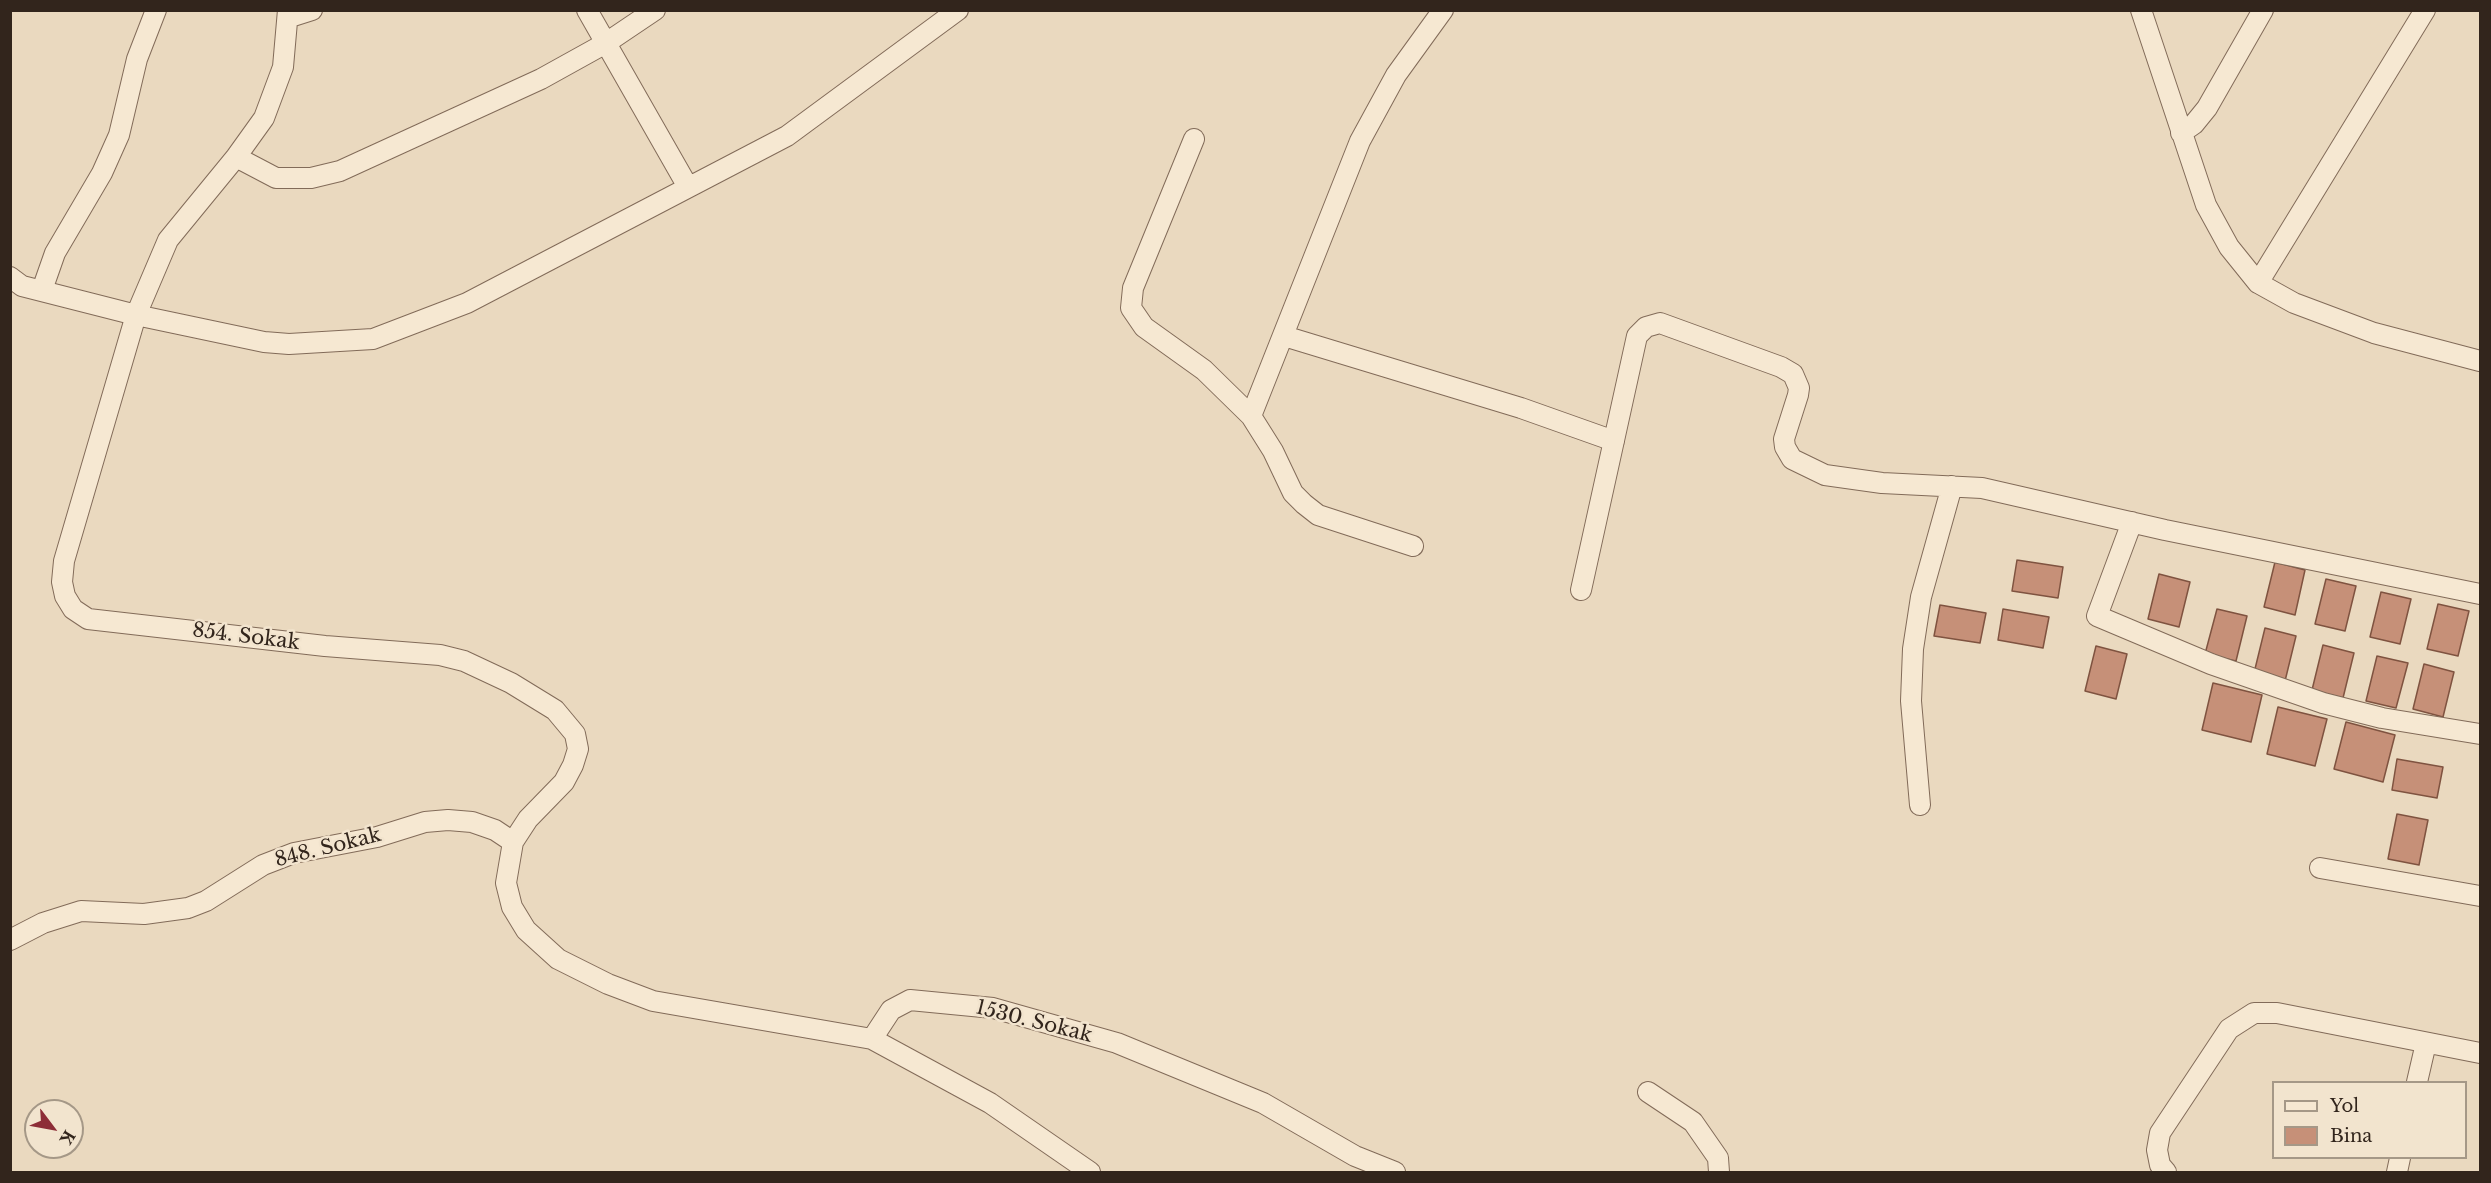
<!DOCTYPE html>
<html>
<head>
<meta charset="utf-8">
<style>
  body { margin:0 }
  #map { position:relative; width:2491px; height:1183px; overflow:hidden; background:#ead9bf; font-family:"Libre Baskerville",serif }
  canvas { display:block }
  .frame { position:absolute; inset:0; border:12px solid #32251c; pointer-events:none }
  .legend { position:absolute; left:2272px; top:1081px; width:195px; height:78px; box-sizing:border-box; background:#f2e4ce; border:2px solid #a59887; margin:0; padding:8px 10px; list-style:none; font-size:18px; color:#32251c }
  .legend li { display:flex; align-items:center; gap:12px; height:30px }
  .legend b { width:30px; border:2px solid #a59887 }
  .north { position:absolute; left:24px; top:1099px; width:60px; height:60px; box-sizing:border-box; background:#f2e4ce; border:2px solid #a59887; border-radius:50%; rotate:122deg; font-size:16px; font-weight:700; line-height:24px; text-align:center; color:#32251c }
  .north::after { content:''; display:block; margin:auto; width:21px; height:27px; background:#8d2d37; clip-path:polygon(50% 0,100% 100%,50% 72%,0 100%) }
</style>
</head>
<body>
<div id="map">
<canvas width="2491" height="1183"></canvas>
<div class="frame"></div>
<ul class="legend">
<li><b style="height:8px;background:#f6e8d2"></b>Yol</li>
<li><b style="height:16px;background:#c69078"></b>Bina</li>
</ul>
<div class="north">K</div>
</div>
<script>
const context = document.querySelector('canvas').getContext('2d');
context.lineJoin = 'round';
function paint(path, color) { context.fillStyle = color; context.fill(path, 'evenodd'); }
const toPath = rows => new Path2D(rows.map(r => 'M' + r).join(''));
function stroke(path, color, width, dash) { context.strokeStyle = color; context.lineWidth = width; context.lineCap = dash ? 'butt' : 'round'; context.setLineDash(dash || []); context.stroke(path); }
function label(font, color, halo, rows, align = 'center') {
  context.font = font + ' "Libre Baskerville",serif'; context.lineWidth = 5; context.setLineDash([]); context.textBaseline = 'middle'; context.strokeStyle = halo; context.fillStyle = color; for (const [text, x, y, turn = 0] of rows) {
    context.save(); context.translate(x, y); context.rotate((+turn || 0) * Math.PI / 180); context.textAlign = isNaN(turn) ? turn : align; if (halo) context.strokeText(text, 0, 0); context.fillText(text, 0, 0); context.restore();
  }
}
const building = toPath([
  [2017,560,2063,567,2058,598,2012,591,2017,560],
  [2275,562,2305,570,2295,615,2264,607,2275,562],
  [2159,574,2190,582,2179,627,2148,619,2159,574],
  [2326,579,2356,586,2345,631,2315,624,2326,579],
  [2381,592,2411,599,2400,644,2370,637,2381,592],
  [2438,604,2469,611,2458,656,2427,649,2438,604],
  [1940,605,1986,613,1980,643,1934,636,1940,605],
  [2003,609,2049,617,2043,648,1998,640,2003,609],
  [2217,609,2247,616,2236,661,2205,654,2217,609],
  [2265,628,2296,636,2285,681,2254,673,2265,628],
  [2323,645,2354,653,2343,698,2312,690,2323,645],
  [2096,646,2127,654,2116,699,2085,691,2096,646],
  [2377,656,2408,663,2396,708,2366,701,2377,656],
  [2424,664,2454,672,2443,717,2413,709,2424,664],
  [2213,683,2262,695,2251,742,2202,730,2213,683],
  [2278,707,2327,719,2315,766,2267,754,2278,707],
  [2346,722,2395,735,2383,782,2334,769,2346,722],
  [2397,759,2443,767,2437,798,2392,790,2397,759],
  [2397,814,2428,820,2419,865,2388,859,2397,814]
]);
paint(building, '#c69078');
stroke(building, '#7f5340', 1.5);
const minor = toPath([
  [288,10,283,67,264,118,236,157,168,240,136,315,64,561,62,582,65,596,73,609,88,619,325,646,440,655,464,661,511,683,555,710,575,734,578,749,573,765,564,782,528,819,513,842,506,883,512,907,526,930,558,959,608,984,653,1001,872,1039,891,1010,910,1000,993,1008,1117,1043,1263,1103,1355,1156,1395,1172],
  [587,10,688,187],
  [2141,10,2206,205,2229,247,2258,283,2294,303,2374,333,2480,361],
  [290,17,312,10],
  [2181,133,2194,124,2207,108,2263,10],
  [1194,139,1133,288,1131,308,1144,327,1204,370,1251,416,1273,451,1293,493,1304,504,1318,515,1413,546],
  [236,157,276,178,311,178,340,171,541,79,606,43,655,10],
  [10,277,22,286,136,315,264,342,289,344,373,339,467,303,787,136,958,10],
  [2258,283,2425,10],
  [42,290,55,253,102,173,119,135,137,59,156,10],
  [1284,336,1521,408,1614,441],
  [1251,416,1360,141,1396,75,1443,10],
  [2132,522,2097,616,2211,664,2323,703,2382,718,2480,734],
  [1581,590,1637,336,1646,327,1660,323,1781,367,1793,374,1799,388,1798,395,1784,439,1785,447,1792,459,1825,475,1882,483,1982,488,2165,530,2480,594],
  [1920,805,1911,701,1913,649,1921,597,1952,486],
  [2320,868,2480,896],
  [10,940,43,923,81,911,144,914,188,908,206,901,263,865,294,853,377,837,425,822,448,820,472,822,495,830,513,842],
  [872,1039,990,1103,1090,1172],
  [2417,1082,2426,1043],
  [1648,1092,1693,1122,1718,1158,1719,1172],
  [2166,1172,2160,1165,2157,1150,2160,1133,2229,1029,2254,1013,2277,1013,2480,1053],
  [2397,1172,2400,1158]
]);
stroke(minor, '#826b59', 22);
stroke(minor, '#f6e8d2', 20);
label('20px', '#32251c', '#f2e4ce', [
  ["854. Sokak",246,637,7],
  ["848. Sokak",328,848,-14],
  ["1530. Sokak",1034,1022,14]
]);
</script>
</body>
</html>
